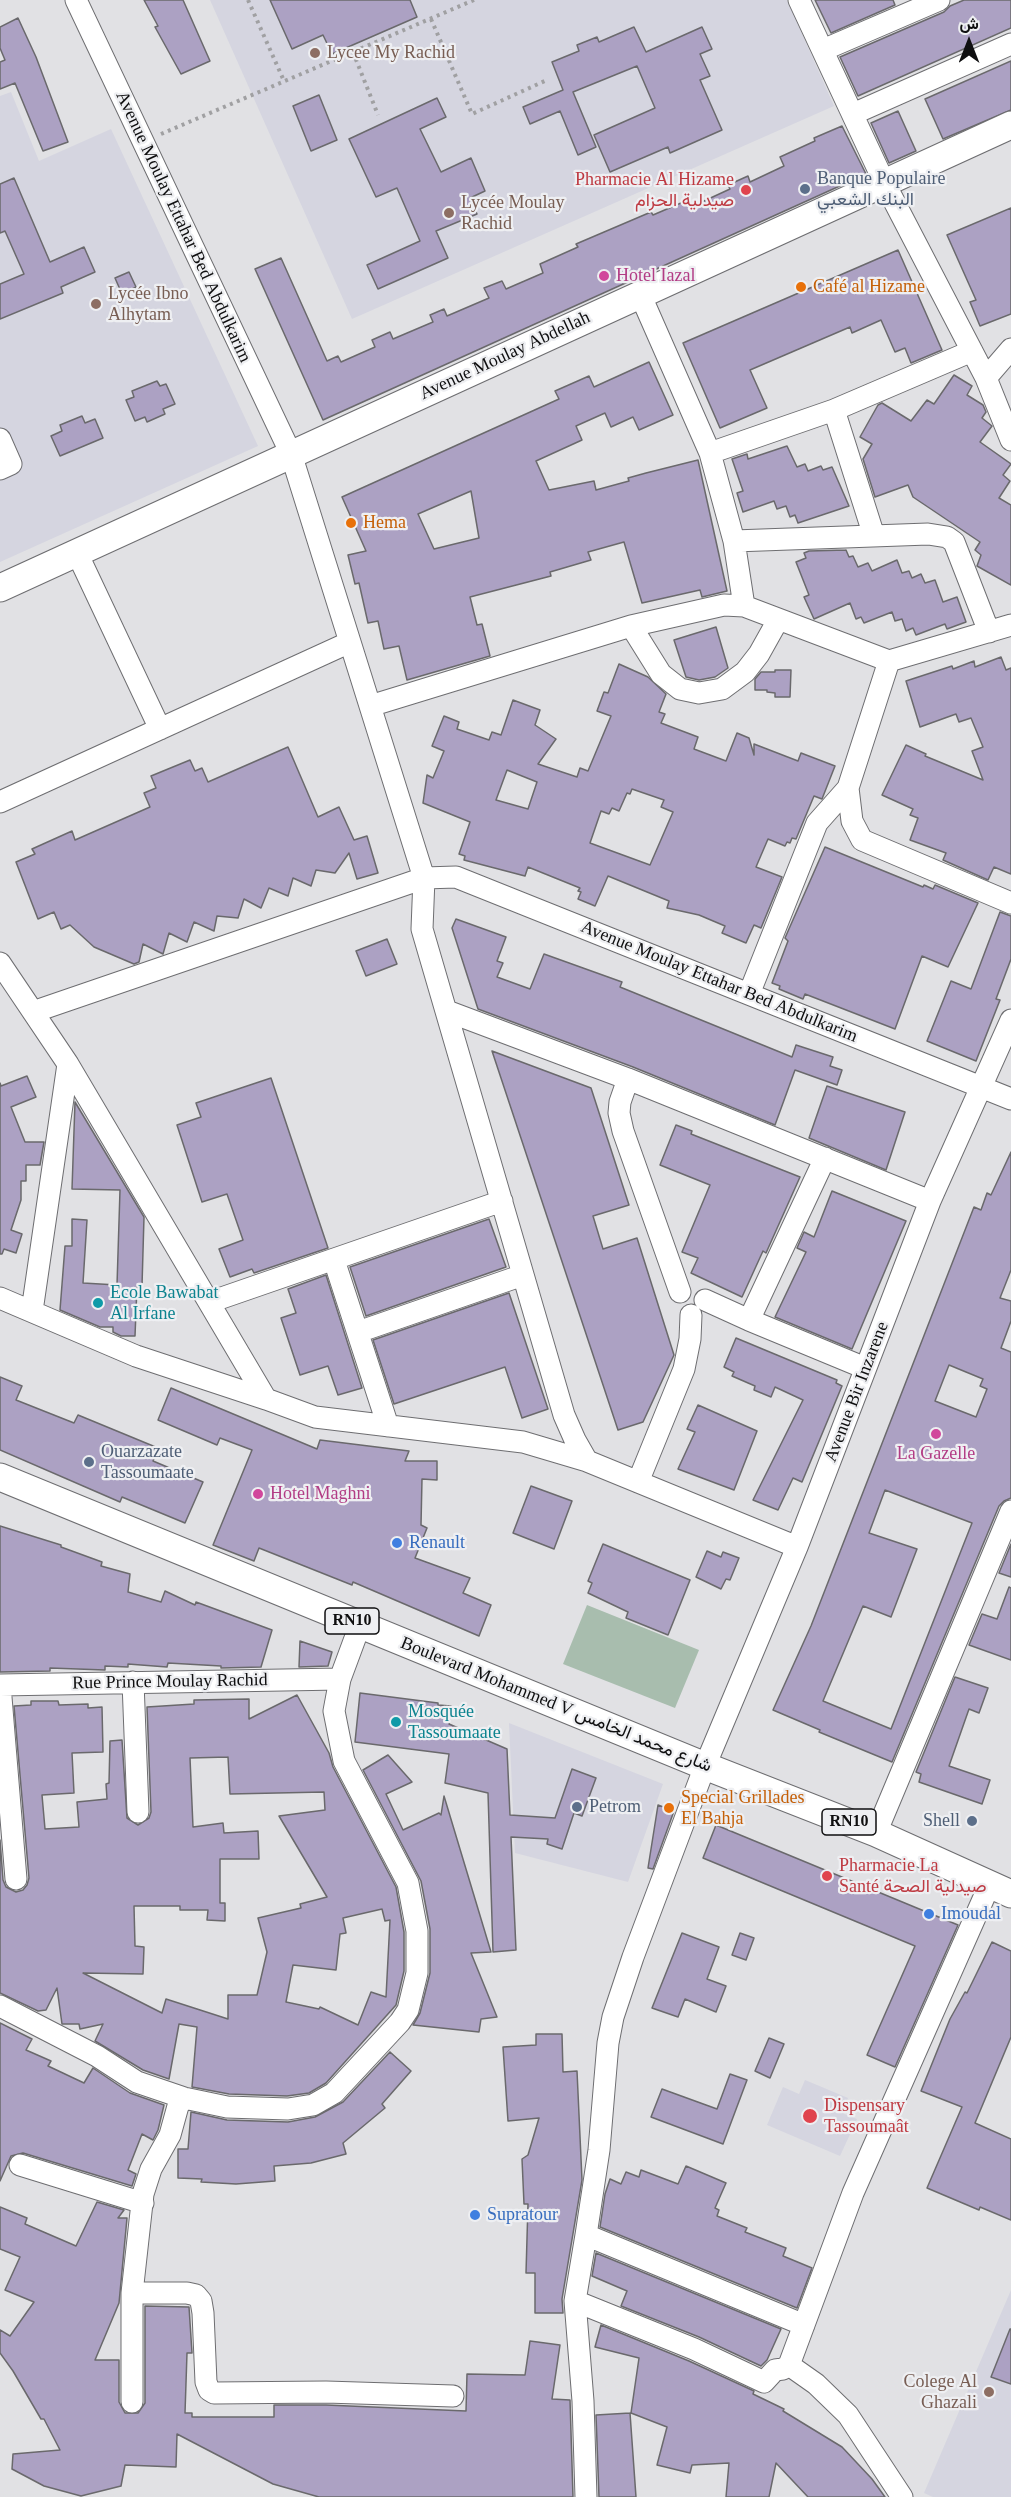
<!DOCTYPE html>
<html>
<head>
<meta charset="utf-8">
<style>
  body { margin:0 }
  #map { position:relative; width:1011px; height:2497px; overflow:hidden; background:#e1e1e4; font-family:"Times New Roman",Vazirmatn,serif }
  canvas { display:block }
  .north { position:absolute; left:939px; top:12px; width:60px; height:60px; -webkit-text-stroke:4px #eeeff2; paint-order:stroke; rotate:0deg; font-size:16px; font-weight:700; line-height:24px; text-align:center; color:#0f0f10 }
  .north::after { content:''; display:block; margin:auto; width:21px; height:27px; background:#0f0f10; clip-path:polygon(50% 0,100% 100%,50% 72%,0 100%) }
</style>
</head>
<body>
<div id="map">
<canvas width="1011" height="2497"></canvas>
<div class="north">ش</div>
</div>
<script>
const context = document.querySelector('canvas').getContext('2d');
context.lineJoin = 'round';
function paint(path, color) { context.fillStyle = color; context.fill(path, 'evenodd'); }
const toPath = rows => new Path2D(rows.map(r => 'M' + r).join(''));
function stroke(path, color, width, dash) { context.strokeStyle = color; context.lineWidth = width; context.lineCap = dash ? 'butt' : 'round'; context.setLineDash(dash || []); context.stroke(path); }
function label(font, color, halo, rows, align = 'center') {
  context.font = font + ' "Times New Roman",Vazirmatn,serif'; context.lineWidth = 4.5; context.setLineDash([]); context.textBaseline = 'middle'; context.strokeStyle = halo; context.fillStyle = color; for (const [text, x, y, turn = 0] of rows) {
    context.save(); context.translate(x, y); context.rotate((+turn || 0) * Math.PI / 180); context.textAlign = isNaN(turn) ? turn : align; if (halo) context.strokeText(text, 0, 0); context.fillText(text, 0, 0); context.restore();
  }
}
paint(toPath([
  [210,0,787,0,834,106,352,319],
  [11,92,39,161,111,129,258,446,0,562,0,96],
  [509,1723,663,1784,628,1882,515,1853],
  [805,2080,848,2098,842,2113,857,2119,840,2156,767,2125,783,2087,799,2094],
  [1011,2290,1011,2497,933,2497,924,2493]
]), '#d5d5e0');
paint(toPath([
  [587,1605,699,1650,675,1708,563,1664]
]), '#a8bdae');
const building = toPath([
  [144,0,183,0,210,61,181,74,155,27,158,26,144,0],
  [270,0,410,0,417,17,332,54,323,35,292,49,270,0],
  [815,0,893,0,895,5,831,33,815,0],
  [964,0,1011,0,1011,28,858,96,840,57,944,12,950,6,964,0],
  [18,18,36,57,68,142,43,151,15,83,0,89,0,62,5,60,0,48,0,27,18,18],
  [634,27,646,52,702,27,712,49,700,54,710,76,700,80,722,130,670,153,668,147,610,172,594,135,655,108,637,66,573,92,596,147,578,155,560,111,530,124,523,107,563,90,552,62,579,51,577,45,597,37,599,42,634,27],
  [1011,61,1011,110,943,139,925,99,1011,61],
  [319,95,337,140,311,151,293,106,319,95],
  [437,98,446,117,420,129,441,172,471,158,485,191,470,198,477,214,436,231,448,258,378,289,367,265,420,241,397,188,376,197,349,139,437,98],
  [898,111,916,151,889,163,871,123,898,111],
  [842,126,866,174,864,175,323,420,255,269,281,258,327,361,338,356,341,362,375,347,372,340,390,332,393,339,433,322,430,315,444,309,447,316,489,298,484,288,502,281,506,289,543,273,540,264,578,247,576,244,651,212,653,215,688,200,691,207,730,189,728,185,748,176,750,182,784,166,780,157,815,141,814,138,842,126],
  [14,178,50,262,84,247,95,272,61,287,63,293,0,319,0,284,24,274,5,231,0,233,0,184,14,178],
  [1011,208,1011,314,980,326,970,302,976,300,947,235,1011,208],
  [898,250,942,350,911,363,905,348,895,352,881,320,852,333,850,327,750,370,767,408,720,428,683,343,898,250],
  [129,272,136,287,122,294,115,278,129,272],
  [649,362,673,415,639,430,633,417,611,427,605,413,576,426,582,440,536,461,549,490,594,481,596,490,629,481,628,478,646,473,698,460,727,591,702,597,700,590,642,603,624,542,588,552,591,560,550,572,551,576,470,597,477,625,482,624,490,656,407,680,399,646,384,649,378,621,368,623,359,583,355,584,348,555,366,551,342,497,559,399,555,391,589,376,594,387,649,362],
  [471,491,479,538,434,549,418,514,471,491],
  [954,375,972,386,967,395,983,405,986,412,982,418,992,426,980,442,1011,464,1003,475,1010,481,999,498,1011,505,1011,585,977,566,981,555,975,550,980,542,913,497,908,485,875,497,863,459,872,444,860,437,878,405,882,403,911,421,927,400,934,404,954,375],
  [157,381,160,386,166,384,175,404,163,409,165,414,147,422,145,417,135,421,126,400,134,397,132,391,157,381],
  [82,416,85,423,95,419,103,438,60,456,51,436,62,431,60,425,82,416],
  [787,446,797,467,805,464,808,471,821,466,823,470,832,467,849,506,798,523,795,515,790,517,786,506,777,509,774,501,743,512,737,493,743,491,732,459,747,454,748,459,787,446],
  [846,550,849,557,853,556,858,567,868,563,872,571,897,560,902,573,909,571,912,578,921,574,925,583,935,580,943,602,957,597,966,622,947,629,945,624,916,635,913,628,906,631,902,619,895,621,892,612,864,623,861,617,856,619,850,603,814,619,804,597,809,595,796,562,806,558,804,553,809,551,846,550],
  [716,627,728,668,715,677,699,680,686,677,674,640,716,627],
  [1001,657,1006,670,1011,668,1011,874,994,867,988,880,943,860,946,853,910,840,918,818,910,815,913,809,882,795,906,745,926,754,925,756,983,780,972,751,983,747,971,718,959,722,956,714,920,727,906,681,952,666,953,669,974,661,975,667,1001,657],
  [619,664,648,677,666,694,659,712,665,714,661,723,698,737,694,749,726,761,737,733,749,738,754,755,754,744,798,761,801,753,835,766,822,799,814,796,796,839,792,838,790,843,787,842,785,846,768,839,756,867,782,877,761,928,754,925,746,943,722,933,725,926,699,915,667,908,669,901,608,876,595,906,578,899,581,892,578,891,580,888,528,867,525,876,464,860,465,856,459,854,470,822,423,803,427,775,433,778,444,751,432,746,444,716,459,722,457,729,489,740,492,732,501,735,513,700,540,710,535,725,556,739,538,764,577,777,580,768,588,771,611,716,597,711,604,692,608,693,619,664],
  [507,770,537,782,528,809,496,800,507,770],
  [632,789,664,800,661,807,673,812,650,865,590,843,601,811,609,814,612,808,619,811,627,793,630,794,632,789],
  [775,670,791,670,790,697,775,697,775,693,767,692,767,690,755,690,755,679,761,672,775,672,775,670],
  [288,747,318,817,339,807,354,840,367,836,378,873,357,879,349,853,335,873,316,870,311,886,293,878,288,896,269,888,261,908,244,899,238,918,217,916,214,931,194,922,187,942,169,933,163,954,143,944,139,962,134,964,94,947,70,925,61,929,54,912,38,919,16,862,35,854,32,849,72,831,75,840,150,807,144,793,156,788,151,776,190,760,195,771,202,768,208,782,288,747],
  [825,847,923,887,924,885,933,889,935,885,978,903,948,967,922,956,895,1029,805,994,803,999,779,989,780,986,772,983,788,941,785,938,825,847],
  [1000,912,1011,916,1011,959,996,999,1000,1000,976,1061,927,1041,951,981,971,989,1000,912],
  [456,919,506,937,497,961,503,963,497,977,530,989,544,954,622,982,620,987,792,1057,796,1045,833,1057,830,1066,842,1070,837,1085,795,1070,775,1125,633,1067,478,1009,452,928,456,919],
  [387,939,397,964,366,976,356,951,387,939],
  [492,1051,591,1088,629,1205,593,1216,603,1249,637,1238,674,1355,643,1422,618,1430,492,1051],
  [27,1076,36,1097,11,1107,25,1142,44,1142,40,1165,26,1165,26,1181,21,1181,21,1200,11,1230,22,1234,16,1253,4,1249,2,1254,0,1254,0,1083,1,1086,27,1076],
  [271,1078,328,1248,254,1273,252,1269,230,1277,219,1249,243,1240,227,1194,202,1202,177,1125,201,1117,196,1103,271,1078],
  [827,1086,905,1112,886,1170,809,1138,827,1086],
  [75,1102,144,1217,142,1286,137,1286,135,1336,121,1336,113,1332,113,1327,100,1327,60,1310,65,1246,72,1246,72,1219,87,1220,83,1283,117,1285,120,1190,72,1189,75,1102],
  [676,1125,692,1131,691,1134,800,1177,766,1253,763,1251,742,1297,691,1273,698,1258,682,1252,710,1185,660,1165,676,1125],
  [1011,1152,1011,1270,1000,1298,1011,1301,1011,1321,1001,1348,1011,1352,1011,1498,1004,1501,999,1506,892,1762,819,1732,820,1730,773,1710,811,1626,974,1207,981,1210,987,1193,991,1195,1011,1152],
  [949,1365,983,1379,980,1386,987,1389,976,1417,935,1401,949,1365],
  [885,1490,972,1523,891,1729,823,1701,863,1606,891,1617,917,1549,869,1533,885,1490],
  [832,1191,906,1221,852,1349,775,1317,806,1252,797,1248,804,1232,814,1237,832,1191],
  [489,1219,506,1267,366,1316,350,1267,489,1219],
  [326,1275,362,1388,338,1395,328,1366,300,1375,281,1318,296,1313,288,1289,326,1275],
  [509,1293,548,1409,522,1418,505,1367,394,1404,373,1340,509,1293],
  [736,1338,837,1380,836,1383,842,1386,802,1482,793,1478,778,1510,753,1500,803,1400,775,1387,771,1397,754,1390,755,1386,732,1376,734,1372,724,1367,736,1338],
  [0,1377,22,1386,16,1400,74,1423,78,1415,158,1448,153,1461,203,1482,185,1523,122,1497,120,1502,0,1450,0,1377],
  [171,1388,317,1449,320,1440,409,1451,405,1461,437,1461,437,1480,422,1479,421,1525,427,1528,415,1558,470,1578,463,1593,491,1605,479,1636,353,1582,352,1585,259,1548,254,1561,213,1545,252,1450,220,1438,217,1445,158,1420,171,1388],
  [698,1405,757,1431,734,1490,678,1469,695,1432,687,1429,698,1405],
  [531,1486,572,1501,554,1549,513,1533,531,1486],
  [0,1526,61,1545,61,1547,102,1562,101,1566,130,1574,128,1592,161,1602,165,1591,195,1605,196,1602,272,1630,261,1667,221,1668,221,1666,168,1663,167,1667,128,1664,128,1667,105,1666,105,1670,50,1668,50,1671,0,1672,0,1526],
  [603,1544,690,1580,668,1635,626,1618,628,1612,588,1593,592,1583,588,1581,603,1544],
  [1011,1544,1011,1577,999,1573,1011,1544],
  [707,1551,721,1557,723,1552,739,1558,730,1580,726,1579,721,1589,696,1577,707,1551],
  [1009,1587,1011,1588,1011,1660,969,1645,982,1614,997,1619,1009,1587],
  [300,1641,332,1652,328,1666,299,1667,300,1641],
  [955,1677,988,1688,979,1713,969,1709,949,1766,990,1780,982,1804,919,1782,921,1774,916,1772,955,1677],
  [360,1693,438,1703,438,1705,451,1706,449,1724,507,1749,510,1815,555,1818,572,1769,596,1778,582,1816,574,1813,562,1849,547,1844,548,1839,511,1837,516,1950,493,1952,488,1793,445,1783,449,1754,355,1742,360,1693],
  [297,1695,329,1753,333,1767,396,1887,404,1932,404,1971,396,2005,326,2083,309,2093,287,2096,229,2094,192,2087,197,2027,179,2024,169,2079,143,2070,95,2041,103,2024,80,2029,79,2024,62,2024,57,1988,46,2010,38,2011,0,1993,0,1840,3,1880,6,1887,16,1892,23,1890,27,1885,29,1878,14,1706,31,1705,31,1701,58,1701,59,1705,88,1704,88,1708,102,1707,103,1752,72,1753,74,1793,42,1795,45,1829,79,1827,77,1802,107,1799,106,1784,109,1783,110,1741,122,1740,127,1818,138,1825,149,1818,151,1812,147,1707,194,1704,194,1700,249,1699,249,1719,297,1695],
  [228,1757,230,1794,324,1792,325,1810,279,1816,327,1897,300,1904,301,1908,258,1918,267,1952,257,1995,228,1995,228,2019,166,1999,162,2013,83,1973,143,1974,144,1947,135,1946,134,1906,180,1906,180,1910,208,1910,207,1920,225,1921,225,1903,220,1903,220,1859,259,1859,258,1831,224,1833,223,1823,193,1827,190,1758,228,1757],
  [382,1909,385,1921,390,1920,386,1997,371,1992,358,2025,320,2007,319,2009,286,2002,293,1965,336,1970,340,1934,346,1933,343,1918,382,1909],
  [388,1755,412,1782,386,1794,403,1830,439,1813,441,1815,444,1796,491,1952,471,1953,497,2017,481,2019,479,2032,413,2025,420,2013,430,1973,430,1929,421,1881,363,1770,388,1755],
  [658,1805,674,1811,653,1869,648,1868,658,1805],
  [716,1825,958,1925,895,2067,867,2055,915,1946,703,1858,716,1825],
  [682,1933,719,1947,707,1979,726,1986,716,2012,685,1999,678,2017,652,2008,682,1933],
  [740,1933,754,1938,746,1960,732,1955,740,1933],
  [992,1942,1011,1951,1011,2037,975,2123,1011,2139,1011,2220,980,2207,979,2210,927,2188,962,2107,921,2091,950,2019,965,1992,967,1993,992,1942],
  [0,2023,32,2039,26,2050,51,2061,48,2066,84,2083,93,2068,130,2093,164,2105,158,2130,153,2140,142,2134,128,2170,136,2174,132,2186,23,2153,11,2156,0,2181,0,2023],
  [536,2034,562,2034,563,2072,577,2071,582,2180,562,2299,563,2313,535,2313,535,2273,526,2273,528,2204,524,2204,522,2159,528,2155,539,2118,508,2121,503,2047,536,2045,536,2034],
  [769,2038,784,2044,770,2078,755,2071,769,2038],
  [390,2052,411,2071,382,2104,385,2108,343,2143,346,2154,311,2163,274,2166,275,2181,236,2184,201,2182,202,2179,178,2178,178,2149,188,2149,191,2112,227,2120,288,2122,315,2117,343,2102,390,2052],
  [730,2074,747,2080,723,2144,651,2117,662,2089,717,2109,730,2074],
  [686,2166,726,2183,715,2208,719,2210,717,2216,747,2228,745,2232,786,2248,783,2256,812,2268,797,2308,600,2227,605,2194,610,2179,621,2184,626,2172,639,2177,641,2170,678,2184,686,2166],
  [97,2202,124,2210,118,2218,127,2218,119,2303,95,2360,119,2360,119,2402,125,2413,138,2413,145,2403,145,2306,189,2307,192,2353,187,2353,185,2413,192,2413,192,2417,274,2417,274,2405,326,2405,466,2411,467,2374,525,2375,530,2341,560,2345,552,2399,570,2400,573,2497,319,2497,273,2484,177,2434,176,2467,125,2465,121,2486,81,2496,44,2486,12,2469,13,2454,60,2450,44,2419,41,2419,13,2371,0,2353,0,2330,10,2336,34,2302,5,2290,20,2257,0,2249,0,2207,27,2218,25,2224,76,2246,97,2202],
  [596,2253,781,2329,767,2360,761,2366,699,2337,621,2306,627,2291,592,2276,596,2253],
  [601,2325,689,2361,754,2391,753,2394,784,2409,783,2411,842,2447,872,2479,885,2497,808,2497,776,2463,769,2497,726,2497,729,2463,692,2465,690,2473,657,2465,667,2427,631,2413,639,2358,595,2347,601,2325],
  [1010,2329,1011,2329,1011,2384,991,2377,1010,2329],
  [630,2413,636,2497,599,2497,596,2415,630,2413]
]);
paint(building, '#aca1c3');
stroke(building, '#6a696c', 1.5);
const minor = toPath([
  [76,0,291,454,424,878,422,929,564,1415,575,1440,587,1461,797,1547],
  [799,0,884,182,986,378,1011,440],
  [823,50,939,0],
  [853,114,1011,44],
  [640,294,710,453,734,541,744,606],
  [986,378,1011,349],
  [834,410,874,536],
  [0,439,11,464,0,469],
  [710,453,834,410,972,351],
  [734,541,928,534,947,537,954,542,989,632],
  [77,553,160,729],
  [631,626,661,674,680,689,699,693,722,689,745,672,759,654,778,620],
  [889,661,848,788,852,821,862,840,1011,903],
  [370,706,631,626,724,605,744,606,889,661,1011,625],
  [0,802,350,642],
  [0,963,68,1064,266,1399,315,1417,523,1442,587,1461],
  [749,994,817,823,848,788],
  [447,1011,628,1079],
  [33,1012,424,878,456,877,1011,1099],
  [334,1260,388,1426],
  [680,1292,623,1131,619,1113,620,1102,628,1079,930,1201],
  [0,1298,136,1356,266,1399],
  [705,1300,749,1320,825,1158],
  [210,1302,502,1201],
  [32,1311,68,1064],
  [749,1320,865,1368],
  [358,1332,523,1275],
  [638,1482,684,1369,690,1339,691,1315],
  [133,1682,138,1812],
  [0,1685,340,1679],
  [0,1685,16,1879],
  [876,1833,1011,1511],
  [0,2006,97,2056,137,2082,184,2098,227,2107,288,2109,313,2105,334,2093,400,2022,408,2010,417,1973,417,1931,408,1883,344,1761,334,1711,340,1679,360,1625],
  [20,2165,143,2203],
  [586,2235,575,2301,583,2401,586,2497],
  [132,2293,187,2293,196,2295,201,2301,203,2313,206,2382,209,2390,214,2393,326,2392,453,2396],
  [575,2301,694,2349,764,2382,775,2370,783,2369,789,2365,853,2193,989,1886],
  [804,2325,586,2235,599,2150,608,2043,613,2017,633,1957,705,1766,797,1547,930,1201,1011,1020],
  [789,2365,816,2384,848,2415,902,2497],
  [132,2402,132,2293,143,2194,151,2169,170,2135,178,2106,184,2098]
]);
const major = toPath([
  [0,588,1011,125],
  [0,1477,705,1766,876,1833,1011,1894]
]);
stroke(minor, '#6e6e71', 23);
stroke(major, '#6e6e71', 29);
stroke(toPath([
  [248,0,284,81],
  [431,19,472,114,547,80],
  [353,52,378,115],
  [161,134,474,0]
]), '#a0a0a2', 4, [3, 4.5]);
stroke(minor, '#fff', 21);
stroke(major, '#fff', 27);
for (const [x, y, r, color] of [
  [315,53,6,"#8d6e63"],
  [805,189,6,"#5c6f8a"],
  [746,190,6,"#e0444e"],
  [449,213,6,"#8d6e63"],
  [604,276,6,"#d1479c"],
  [801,287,6,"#e8710a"],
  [96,304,6,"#8d6e63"],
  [351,523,6,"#e8710a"],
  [98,1303,6,"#0f9aa8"],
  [936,1434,6,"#d1479c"],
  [89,1462,6,"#5c6f8a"],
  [258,1494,6,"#d1479c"],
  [397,1543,6,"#3f7fe0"],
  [396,1722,6,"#0f9aa8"],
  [577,1807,6,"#5c6f8a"],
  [669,1808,6,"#e8710a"],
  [972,1821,6,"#5c6f8a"],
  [827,1876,6,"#e0444e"],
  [929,1914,6,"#3f7fe0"],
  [810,2116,8,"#e0444e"],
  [475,2215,6,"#3f7fe0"],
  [989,2392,6,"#8d6e63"]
]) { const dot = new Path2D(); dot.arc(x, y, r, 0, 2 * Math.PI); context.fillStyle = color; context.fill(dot); stroke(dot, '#eeeff2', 2); }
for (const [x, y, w] of [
  [352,1621,54],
  [849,1822,54]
]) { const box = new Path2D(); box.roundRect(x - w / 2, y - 13, w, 26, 4.5); context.fillStyle = '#eeeff2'; context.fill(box); stroke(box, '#0f0f10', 1.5); }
label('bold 16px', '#0f0f10', null, [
  ["RN10",352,1621],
  ["RN10",849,1822]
]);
label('18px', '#785e54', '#eeeff2', [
  ["Lycee My Rachid",327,53],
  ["Lycée Moulay",461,203],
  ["Rachid",461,224],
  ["Lycée Ibno",108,294],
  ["Alhytam",108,315],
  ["Colege Al",977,2382,"right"],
  ["Ghazali",977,2403,"right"]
], 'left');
label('18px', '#4e5e75', '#eeeff2', [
  ["Banque Populaire",817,179],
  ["البنك الشعبي",817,200],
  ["Ouarzazate",101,1452],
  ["Tassoumaate",101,1473],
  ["Petrom",589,1807],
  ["Shell",960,1821,"right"]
], 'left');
label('18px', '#be3a42', '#eeeff2', [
  ["Pharmacie Al Hizame",734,180,"right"],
  ["صيدلية الحزام",734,201,"right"],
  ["Pharmacie La",839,1866],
  ["Santé صيدلية الصحة",839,1887],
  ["Dispensary",824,2106],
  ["Tassoumaât",824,2127]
], 'left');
label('18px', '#0f0f10', '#eeeff2', [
  ["Avenue Moulay Ettahar Bed Abdulkarim",183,227,65],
  ["Avenue Moulay Abdellah",505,356,-25],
  ["Avenue Moulay Ettahar Bed Abdulkarim",719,982,22],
  ["Avenue Bir Inzarene",857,1392,-69],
  ["Rue Prince Moulay Rachid",170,1682,-1],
  ["Boulevard Mohammed V شارع محمد الخامس",556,1705,22]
]);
label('18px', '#b23c85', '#eeeff2', [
  ["Hotel Iazal",616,276],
  ["La Gazelle",936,1454,"center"],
  ["Hotel Maghni",270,1494]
], 'left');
label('18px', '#c56008', '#eeeff2', [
  ["Café al Hizame",813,287],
  ["Hema",363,523],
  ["Special Grillades",681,1798],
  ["El Bahja",681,1819]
], 'left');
label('18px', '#0d838f', '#eeeff2', [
  ["Ecole Bawabat",110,1293],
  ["Al Irfane",110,1314],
  ["Mosquée",408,1712],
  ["Tassoumaate",408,1733]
], 'left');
label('18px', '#366cbe', '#eeeff2', [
  ["Renault",409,1543],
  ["Imoudal",941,1914],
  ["Supratour",487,2215]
], 'left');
</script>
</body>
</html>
